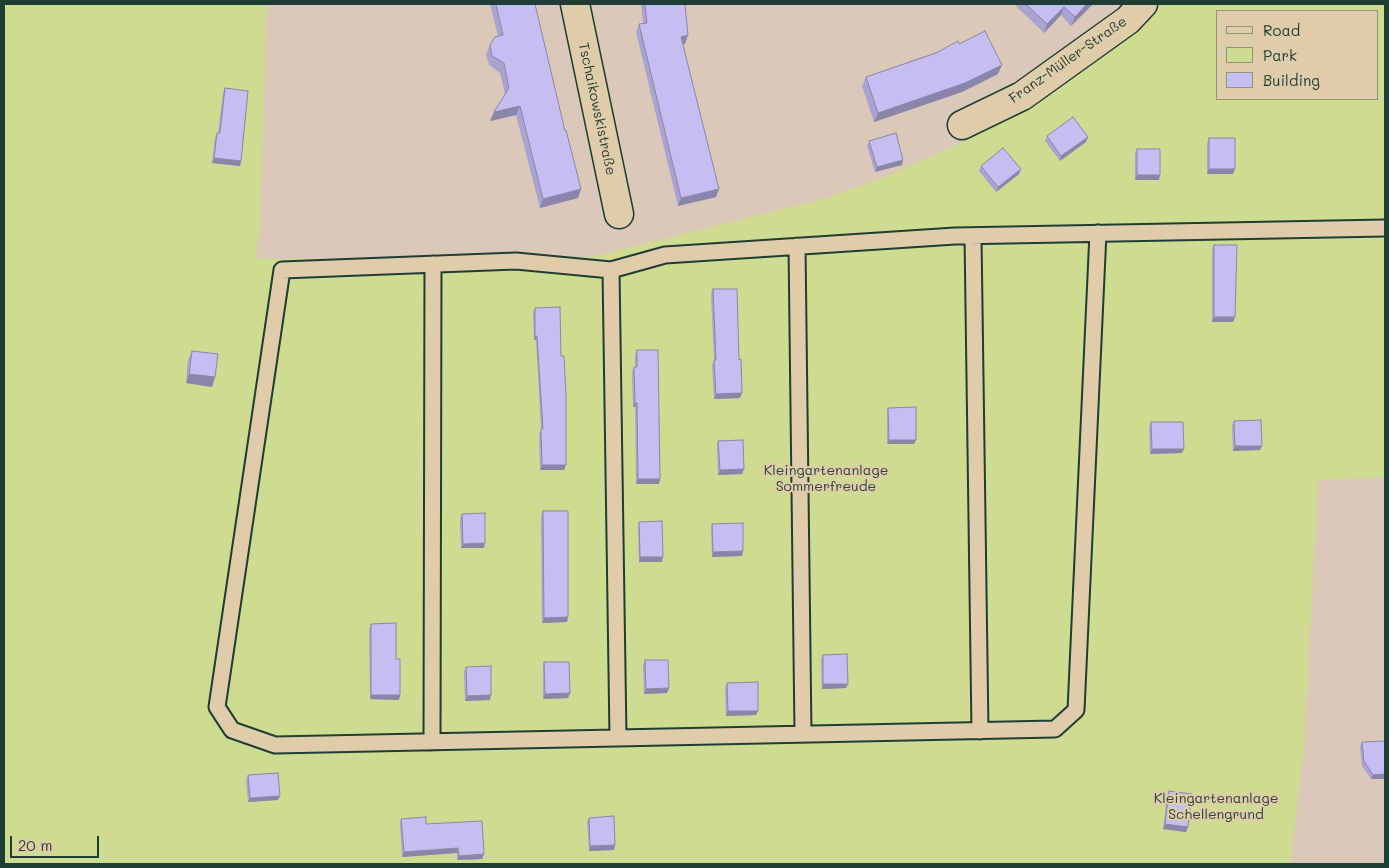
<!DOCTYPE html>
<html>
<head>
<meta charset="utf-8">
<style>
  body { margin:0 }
  #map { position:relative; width:1389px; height:868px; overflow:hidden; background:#dac9b8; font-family:Mali,sans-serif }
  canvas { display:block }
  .frame { position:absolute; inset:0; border:5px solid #1f3d34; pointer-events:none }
  .legend { position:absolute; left:1216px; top:10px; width:162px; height:90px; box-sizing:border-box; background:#dfccaa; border:1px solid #92937b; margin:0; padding:6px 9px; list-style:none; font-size:15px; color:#1f3d34 }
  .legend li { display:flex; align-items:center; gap:10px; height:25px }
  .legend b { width:25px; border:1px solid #92937b }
  .scale { position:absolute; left:10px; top:836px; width:89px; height:22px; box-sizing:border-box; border:2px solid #1f3d34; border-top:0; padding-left:6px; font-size:15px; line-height:18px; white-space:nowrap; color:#1f3d34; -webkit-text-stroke:4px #dfccaa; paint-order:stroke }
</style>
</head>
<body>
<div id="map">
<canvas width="1389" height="868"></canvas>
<div class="frame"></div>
<ul class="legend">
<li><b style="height:6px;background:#dfccaa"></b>Road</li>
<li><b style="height:14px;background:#cddc90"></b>Park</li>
<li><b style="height:14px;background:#c5bff1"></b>Building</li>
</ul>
<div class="scale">20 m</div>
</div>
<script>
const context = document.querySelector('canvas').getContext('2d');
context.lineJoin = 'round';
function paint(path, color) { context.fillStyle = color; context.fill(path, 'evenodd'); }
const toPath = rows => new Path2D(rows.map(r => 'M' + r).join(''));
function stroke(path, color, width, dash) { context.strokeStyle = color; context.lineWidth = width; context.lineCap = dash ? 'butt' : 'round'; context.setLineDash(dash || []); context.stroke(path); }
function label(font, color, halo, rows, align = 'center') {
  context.font = font + ' Mali,sans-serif'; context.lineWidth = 4; context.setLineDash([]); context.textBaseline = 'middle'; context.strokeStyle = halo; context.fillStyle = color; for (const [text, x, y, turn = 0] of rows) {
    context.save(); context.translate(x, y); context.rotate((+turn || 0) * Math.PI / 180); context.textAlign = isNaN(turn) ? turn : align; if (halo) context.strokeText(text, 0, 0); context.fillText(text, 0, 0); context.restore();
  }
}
paint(toPath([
  [4,4,267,4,260,224,256,259,592,257,827,198,875,181,957,145,1036,99,1163,4,1385,4,1385,477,1318,480,1304,749,1290,864,4,864],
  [1218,11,1378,11,1378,99,1218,99]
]), '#cddc90');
const lane = toPath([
  [1098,233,1076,710,1055,729,275,745,232,730,217,707,282,270,516,261,611,270,665,255,955,236,1385,228],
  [973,236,980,731],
  [797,246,803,734],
  [611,270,618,738],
  [432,742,433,264]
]);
const street = toPath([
  [575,4,619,214],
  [962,125,1022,96,1128,20,1143,4]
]);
stroke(lane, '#1f3d34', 19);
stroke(street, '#1f3d34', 31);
stroke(lane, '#dfccaa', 15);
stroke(street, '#dfccaa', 28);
paint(toPath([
  [490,4,535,4,565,131,581,189,578,198,540,208,516,115,490,121,494,112,505,94,500,73,489,65,486,54,490,45,498,36],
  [641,4,685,4,685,44,683,44,719,189,716,197,678,206,636,32,639,24,643,23],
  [1017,4,1093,4,1071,26,1061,15,1044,33,1016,6],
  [959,44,998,74,962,92,874,122,862,86,866,77],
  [225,88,241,161,240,166,212,163,215,138,217,133,218,133,223,93],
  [1047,136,1088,137,1086,142,1060,161,1045,141],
  [1209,138,1233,174,1207,174,1207,143],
  [869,141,902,165,875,172,867,146],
  [1137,149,1159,180,1135,180,1135,154],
  [981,166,1019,174,996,192,979,171],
  [1214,245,1235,317,1233,322,1212,322,1212,249],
  [713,289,740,398,714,399,712,365,714,361,711,294],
  [535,308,561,356,564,470,540,470,539,434,541,430,536,340,534,340,533,312],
  [637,350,660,479,659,484,636,484,635,407,633,407,632,372,634,367,635,367,635,355],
  [192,351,215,377,212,387,186,383,188,360],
  [888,408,916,440,914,444,887,444,887,413],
  [1234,421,1260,450,1233,451,1232,426],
  [1151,422,1182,453,1150,454,1149,427],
  [718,441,744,469,742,474,718,475,717,445],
  [543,511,568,617,567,622,542,623,541,516],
  [462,514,484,548,461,548,460,519],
  [639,522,662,562,639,562,638,526],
  [712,524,743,551,742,556,712,557,711,529],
  [371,624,396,659,400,695,399,700,370,699,369,629],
  [823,655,846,688,822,689,821,659],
  [645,660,669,688,667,693,644,694,643,665],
  [544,662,570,693,568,698,543,699,543,667],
  [466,667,490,700,465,701,464,671],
  [727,683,758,711,756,715,726,716,725,688],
  [1362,742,1385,779,1371,779,1362,766,1360,747],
  [248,775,278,800,248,802,246,780],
  [1169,791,1186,832,1163,829,1167,796],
  [589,818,615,845,614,850,589,851,587,822],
  [401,819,426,824,484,854,482,859,457,860,457,853,402,857,400,824]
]), '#a9a4cf');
paint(toPath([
  [1087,4,1093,4,1071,26,1075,17],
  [1064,7,1061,15,1044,33,1047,24],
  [688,35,685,44,678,45,681,37],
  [1002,65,998,74,962,92,874,122,878,113],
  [520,106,516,115,490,121,494,112],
  [1088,137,1086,142,1060,161,1061,156],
  [214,158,241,161,240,166,212,163],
  [903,160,902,165,875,172,877,167],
  [1021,169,1019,174,996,192,998,187],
  [1209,169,1235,169,1233,174,1207,174],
  [1137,175,1160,175,1159,180,1135,180],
  [581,189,578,198,540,208,543,199],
  [719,189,716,197,678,206,681,198],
  [1214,317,1235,317,1233,322,1212,322],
  [535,336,537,336,536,340,534,340],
  [189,374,215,377,212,387,186,383],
  [742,393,740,398,714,399,716,394],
  [635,403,637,403,635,407,633,407],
  [889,440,916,440,914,444,887,444],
  [1235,446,1262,446,1260,450,1233,451],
  [1152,449,1184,449,1182,453,1150,454],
  [542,465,566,465,564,470,540,470],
  [744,469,742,474,718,475,720,470],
  [638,479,660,479,659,484,636,484],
  [485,543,484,548,461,548,463,544],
  [743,551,742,556,712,557,713,552],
  [640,557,663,557,662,562,639,562],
  [568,617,567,622,542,623,544,618],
  [823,684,848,684,846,688,822,689],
  [669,688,667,693,644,694,646,689],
  [570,693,568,698,543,699,545,694],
  [371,695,400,695,399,700,370,699],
  [491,695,490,700,465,701,467,696],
  [728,711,758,711,756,715,726,716],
  [1385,774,1385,779,1371,779,1373,775],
  [280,796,278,800,248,802,250,798],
  [1165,824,1188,827,1186,832,1163,829],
  [615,845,614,850,589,851,590,846],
  [458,848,457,853,402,857,404,852],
  [484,854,482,859,457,860,459,856]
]), '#8a86a9');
const building = toPath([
  [496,4,535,4,565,131,566,130,581,189,543,199,520,106,494,112,509,88,504,63,492,56,490,45,495,37,503,35,496,4],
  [645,4,685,4,688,35,681,37,719,189,681,198,639,24,647,23,645,4],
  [1026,4,1087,4,1075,17,1064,7,1047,24,1026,4],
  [985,31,1002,65,965,83,878,113,866,77,936,53,958,41,959,44,985,31],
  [225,88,248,91,241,161,214,158,217,133,220,133,225,88],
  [1073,117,1088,137,1061,156,1047,136,1073,117],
  [896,133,903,160,877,167,869,141,896,133],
  [1209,138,1235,138,1235,169,1209,169,1209,138],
  [1003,148,1021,169,998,187,981,166,1003,148],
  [1137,149,1160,149,1160,175,1137,175,1137,149],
  [1214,245,1237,245,1235,317,1214,317,1214,245],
  [713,289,737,289,739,360,741,359,742,393,716,394,714,360,716,360,713,289],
  [560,307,561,356,564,356,566,396,566,465,542,465,541,429,543,429,537,336,535,336,535,308,560,307],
  [637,350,658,350,660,479,638,479,637,403,635,403,634,367,637,367,637,350],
  [192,351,218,354,215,377,189,374,192,351],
  [916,407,916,440,889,440,888,408,916,407],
  [1261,420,1262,446,1235,446,1234,421,1261,420],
  [1151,422,1183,422,1184,449,1152,449,1151,422],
  [743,440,744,469,720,470,718,441,743,440],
  [543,511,568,511,568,617,544,618,543,511],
  [485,513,485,543,463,544,462,514,485,513],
  [662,521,663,557,640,557,639,522,662,521],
  [743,523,743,551,713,552,712,524,743,523],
  [396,623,396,659,400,659,400,695,371,695,371,624,396,623],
  [847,654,848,684,823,684,823,655,847,654],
  [645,660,668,660,669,688,646,689,645,660],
  [544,662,569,662,570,693,545,694,544,662],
  [491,666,491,695,467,696,466,667,491,666],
  [758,682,758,711,728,711,727,683,758,682],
  [1385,741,1385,774,1373,775,1364,761,1362,742,1385,741],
  [278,773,280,796,250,798,248,775,278,773],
  [1169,791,1192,794,1188,827,1165,824,1169,791],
  [614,816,615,845,590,846,589,818,614,816],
  [426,817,426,824,482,821,484,854,459,856,458,848,404,852,401,819,426,817]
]);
paint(building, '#c5bff1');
stroke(building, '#8a86a9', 1);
label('14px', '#1f3d34', '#dfccaa', [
  ["Franz-Müller-Straße",1068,60,-35],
  ["Tschaikowskistraße",597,109,78]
]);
label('14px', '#284539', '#dfccaa', [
  ["Kleingartenanlage",826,471],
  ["Sommerfreude",826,487],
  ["Kleingartenanlage",1216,799],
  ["Schellengrund",1216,815]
]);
</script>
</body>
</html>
